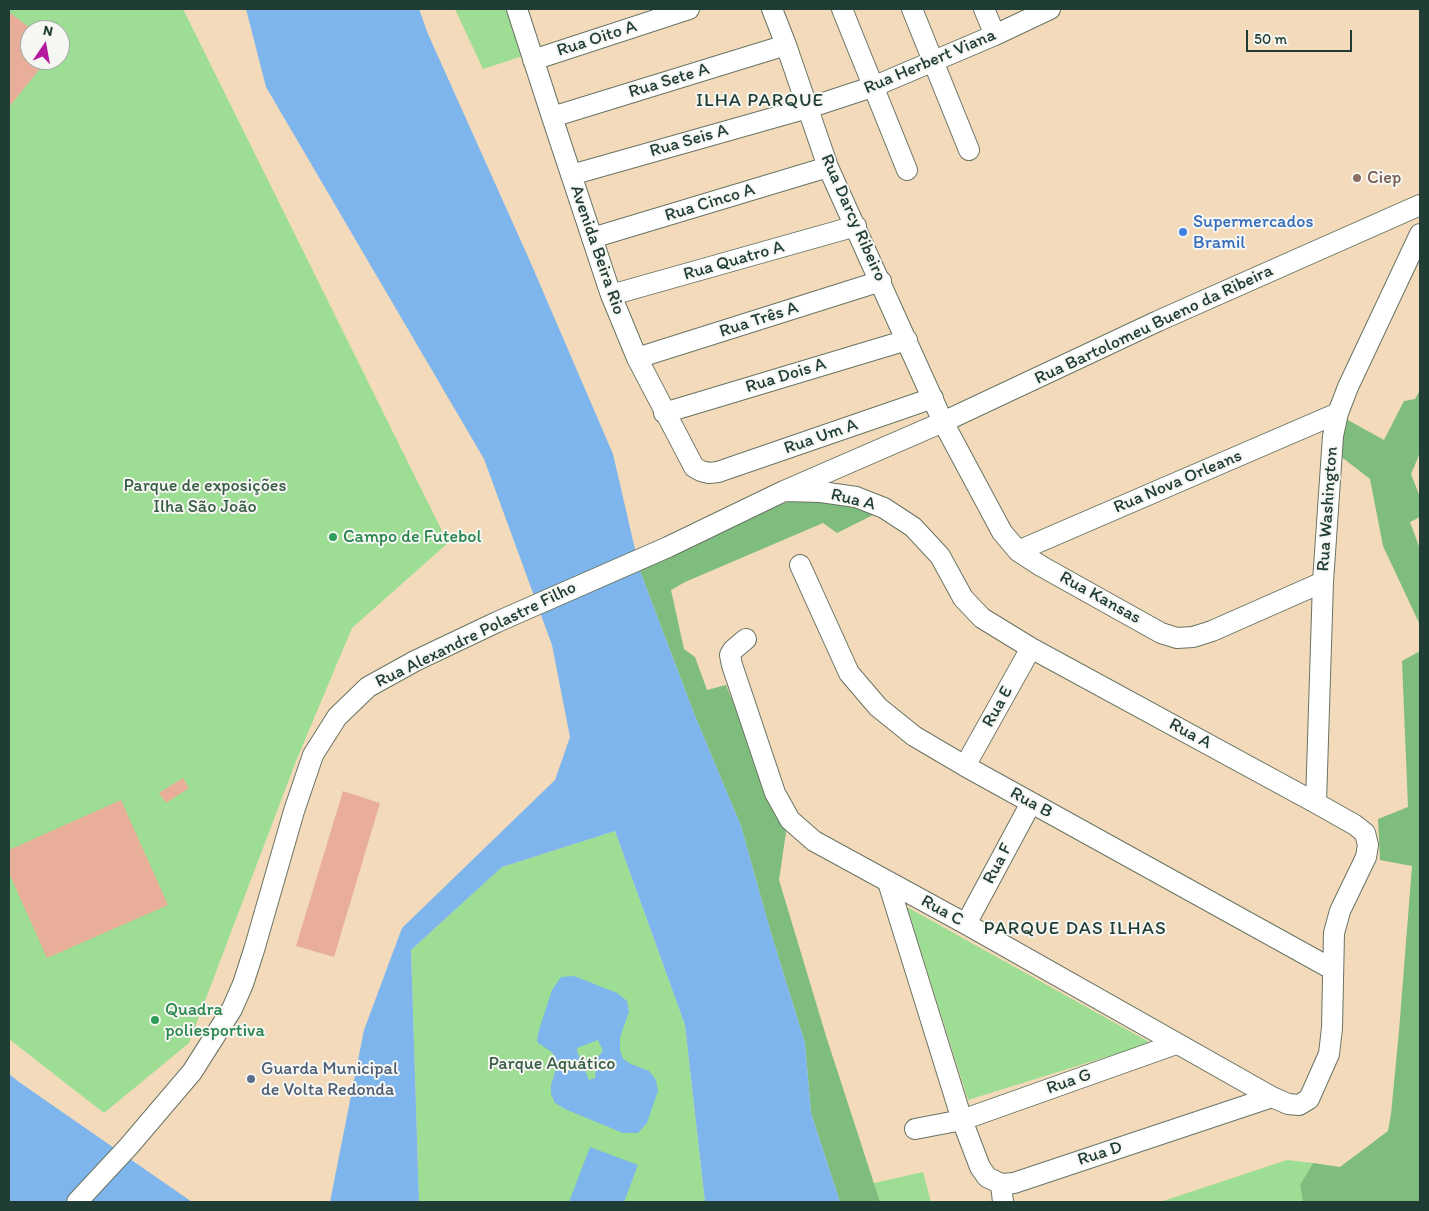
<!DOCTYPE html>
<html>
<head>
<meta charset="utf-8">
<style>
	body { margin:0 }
	#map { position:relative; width:1429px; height:1211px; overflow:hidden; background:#f2daba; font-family:Itim,sans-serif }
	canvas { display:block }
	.frame { position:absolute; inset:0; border:10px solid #1f3d34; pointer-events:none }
	.north { position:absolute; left:20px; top:20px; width:50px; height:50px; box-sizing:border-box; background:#f6f6f2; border:1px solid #a0aca6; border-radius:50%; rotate:12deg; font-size:14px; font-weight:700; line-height:20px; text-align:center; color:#1f3d34 }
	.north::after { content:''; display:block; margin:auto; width:18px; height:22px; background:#b5179e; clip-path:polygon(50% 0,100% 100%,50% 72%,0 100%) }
	.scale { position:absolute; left:1246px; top:30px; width:106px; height:22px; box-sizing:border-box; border:2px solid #1f3d34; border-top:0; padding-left:6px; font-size:15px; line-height:18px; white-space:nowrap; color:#1f3d34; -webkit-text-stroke:4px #f6f6f2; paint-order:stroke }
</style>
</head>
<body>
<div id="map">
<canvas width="1429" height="1211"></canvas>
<div class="frame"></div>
<div class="north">N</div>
<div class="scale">50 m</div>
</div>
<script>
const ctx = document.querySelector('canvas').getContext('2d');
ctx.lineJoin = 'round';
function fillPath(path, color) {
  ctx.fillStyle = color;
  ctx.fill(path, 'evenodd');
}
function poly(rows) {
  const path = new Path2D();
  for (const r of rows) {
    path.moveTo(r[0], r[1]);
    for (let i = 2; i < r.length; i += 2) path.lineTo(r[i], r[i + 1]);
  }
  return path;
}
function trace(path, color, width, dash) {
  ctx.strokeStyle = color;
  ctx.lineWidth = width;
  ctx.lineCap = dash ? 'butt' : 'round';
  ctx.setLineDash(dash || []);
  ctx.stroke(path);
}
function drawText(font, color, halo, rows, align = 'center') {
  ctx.font = font + ' Itim,sans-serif';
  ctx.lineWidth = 4;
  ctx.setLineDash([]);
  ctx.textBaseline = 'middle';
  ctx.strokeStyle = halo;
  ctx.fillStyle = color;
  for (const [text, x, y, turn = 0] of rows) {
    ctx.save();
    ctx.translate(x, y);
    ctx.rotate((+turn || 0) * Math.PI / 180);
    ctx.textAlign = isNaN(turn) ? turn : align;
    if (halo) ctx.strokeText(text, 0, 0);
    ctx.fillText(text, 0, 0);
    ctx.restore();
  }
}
const green = poly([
	[9,9,183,9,448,543,352,628,296,761,189,1043,104,1113,9,1039],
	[30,30,60,30,60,60,30,60],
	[455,9,508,9,523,56,483,69],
	[615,831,685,1025,705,1202,419,1202,411,950,502,867],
	[907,907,1151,1043,968,1100],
	[1287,1160,1313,1163,1300,1185,1303,1202,1160,1202],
	[923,1172,931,1202,866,1202,861,1186]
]);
const forest = poly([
	[1420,390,1420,453,1411,474,1420,497,1420,517,1410,522,1420,549,1420,625,1383,546,1370,479,1339,455,1346,419,1384,440,1404,401,1415,399],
	[791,501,849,502,877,513,837,533,823,523,685,582,671,590,684,649,695,657,707,690,726,685,786,832,779,880,826,1036,880,1202,840,1202,811,1113,805,1043,771,933,741,826,695,716,640,571,767,509],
	[1420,651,1420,1202,1303,1202,1300,1185,1313,1163,1340,1167,1388,1131,1391,1114,1399,1031,1412,866,1380,860,1378,819,1408,807,1402,661]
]);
const water = poly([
	[246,9,419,9,428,34,529,259,613,454,640,571,695,716,741,826,771,933,805,1043,811,1113,840,1202,705,1202,685,1025,615,831,502,867,411,950,419,1202,330,1202,364,1030,402,928,555,780,570,737,552,645,484,459,266,87],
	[574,976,617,993,627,1001,629,1012,620,1037,620,1050,623,1059,631,1064,649,1071,656,1080,658,1091,647,1123,638,1133,623,1133,565,1109,555,1103,551,1094,551,1085,556,1069,555,1060,553,1053,537,1042,538,1033,552,990,561,977],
	[598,1040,603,1051,596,1059,595,1078,589,1080,577,1051,577,1048],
	[9,1074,19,1082,192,1202,9,1202],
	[590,1147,638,1165,624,1202,569,1202]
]);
const building = poly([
	[9,12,30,28,30,60,47,60,9,107],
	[183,778,189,788,166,803,159,793],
	[343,791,380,803,334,957,296,946],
	[121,800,168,905,47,958,9,873,9,850]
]);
const minor = poly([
	[517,9,552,117,611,295,637,358,694,467,701,471,709,473,718,472,933,398],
	[772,9,786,45,828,167,943,422,1002,532,1018,551,1041,566,1161,633,1177,638,1193,637,1212,631,1323,582],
	[842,9,907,170],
	[912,9,969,150],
	[984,9,995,35],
	[533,60,689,9],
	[552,117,786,45],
	[571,175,808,108,875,86,995,35,1050,9],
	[592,238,828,167],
	[611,295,856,226],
	[637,358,881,281],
	[664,413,907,340],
	[1018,551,1338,413],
	[800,565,849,673,878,707,914,736,965,766,1332,969],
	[746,639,733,650,730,655,732,665,775,793,790,820,814,841,966,924,1272,1097,1288,1104,1299,1105,1309,1099,1329,1054,1332,1028,1334,933,1340,911,1366,857,1368,845,1365,833,1355,825,1316,803,1031,648,982,618,963,598,940,556,913,527,884,508,856,497,821,492,784,491],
	[965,766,1031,648],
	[1316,803,1323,582,1333,436,1338,413,1348,387,1420,234],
	[888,882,962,1120,980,1167,987,1177,1001,1184,1014,1183,1272,1097],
	[966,924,1031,803],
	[915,1129,962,1120,1176,1044],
	[1001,1184,1003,1202],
	[77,1202,129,1146,192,1072,232,1009,243,984,254,950,294,811,313,755,337,717,368,687,415,661,497,622,668,547,784,491,943,422,1158,321,1420,205]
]);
const markers = [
	[1357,178,5,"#8d6e63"],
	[1183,232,5,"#3f7fe0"],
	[333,537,5,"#2e9e5b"],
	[155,1020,5,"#2e9e5b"],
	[251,1079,5,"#5c6f8a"]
];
const streetNames = [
	["Rua Oito A",597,39,-18],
	["Rua Herbert Viana",930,62,-23],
	["Rua Sete A",669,81,-17],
	["Rua Seis A",689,141,-16],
	["Rua Cinco A",710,203,-17],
	["Rua Darcy Ribeiro",853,218,66],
	["Avenida Beira Rio",597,250,71],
	["Rua Quatro A",734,261,-16],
	["Rua Três A",759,320,-18],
	["Rua Bartolomeu Bueno da Ribeira",1154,325,-25],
	["Rua Dois A",786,376,-17],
	["Rua Um A",821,437,-19],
	["Rua Nova Orleans",1178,482,-23],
	["Rua A",853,500,14],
	["Rua Washington",1328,509,-86],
	["Rua Kansas",1100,598,29],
	["Rua Alexandre Polastre Filho",476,635,-26],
	["Rua E",998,707,-61],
	["Rua A",1190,734,28],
	["Rua B",1031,803,29],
	["Rua F",998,864,-62],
	["Rua C",942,911,29],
	["Rua G",1069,1082,-19],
	["Rua D",1100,1154,-18]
];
const educationNames = [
	["Ciep",1367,178]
];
const shopNames = [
	["Supermercados",1193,222],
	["Bramil",1193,243]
];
const parkNames = [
	["Parque de exposições",205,486],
	["Ilha São João",205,507],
	["Parque Aquático",552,1064]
];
const leisureNames = [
	["Campo de Futebol",343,537],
	["Quadra",165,1010],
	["poliesportiva",165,1031]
];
const serviceNames = [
	["Guarda Municipal",261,1069],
	["de Volta Redonda",261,1090]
];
const neighbourhoodNames = [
	["ILHA PARQUE",760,101],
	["PARQUE DAS ILHAS",1075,929]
];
fillPath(green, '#9dde94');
fillPath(forest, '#7ebd7e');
fillPath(water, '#7eb5ed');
fillPath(building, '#e8ae99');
trace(minor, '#697463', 22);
trace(minor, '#fff', 20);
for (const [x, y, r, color] of markers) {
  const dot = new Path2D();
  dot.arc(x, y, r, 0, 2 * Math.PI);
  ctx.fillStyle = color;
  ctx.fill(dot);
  trace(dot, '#f6f6f2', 2);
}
drawText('18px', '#1f3d34', '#f6f6f2', streetNames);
drawText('18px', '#785e54', '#f6f6f2', educationNames, 'left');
drawText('18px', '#366cbe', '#f6f6f2', shopNames, 'left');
drawText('18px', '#385d47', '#f6f6f2', parkNames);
drawText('18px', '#27864d', '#f6f6f2', leisureNames, 'left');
drawText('18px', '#4e5e75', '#f6f6f2', serviceNames, 'left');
ctx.letterSpacing = '1px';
drawText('19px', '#1f3d34', '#f6f6f2', neighbourhoodNames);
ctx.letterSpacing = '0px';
</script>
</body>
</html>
